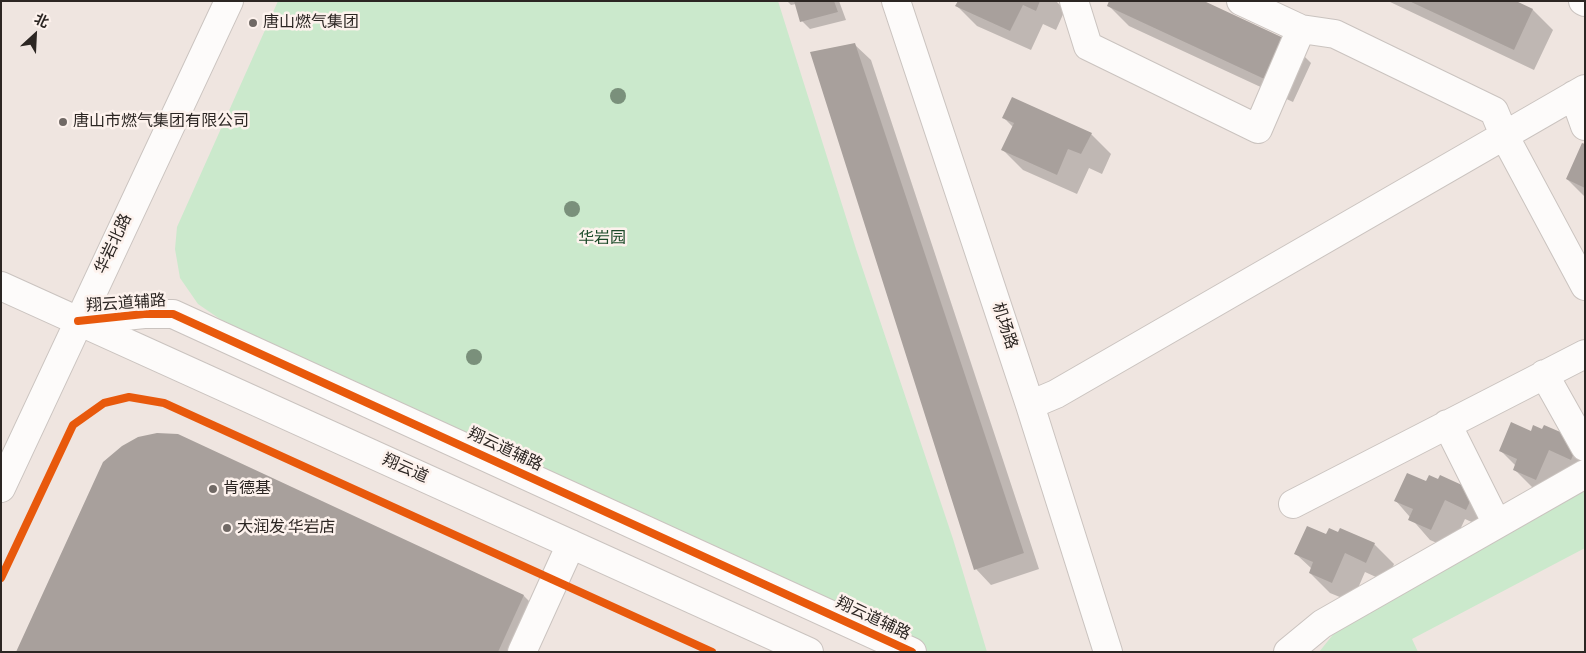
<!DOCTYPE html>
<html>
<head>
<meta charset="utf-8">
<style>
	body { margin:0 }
	#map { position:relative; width:1586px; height:653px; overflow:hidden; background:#efe5e0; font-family:"Sofia Sans Condensed","Noto Sans SC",sans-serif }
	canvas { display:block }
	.frame { position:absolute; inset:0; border:2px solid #2c2623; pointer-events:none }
	.north { position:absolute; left:10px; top:10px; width:50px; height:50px; -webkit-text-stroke:4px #fdf2ed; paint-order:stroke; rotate:25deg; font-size:14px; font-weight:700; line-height:20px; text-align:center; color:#2c2623 }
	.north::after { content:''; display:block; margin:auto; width:18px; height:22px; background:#2c2623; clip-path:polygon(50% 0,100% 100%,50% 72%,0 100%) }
</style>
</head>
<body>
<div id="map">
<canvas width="1586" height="653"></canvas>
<div class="frame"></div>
<div class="north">北</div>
</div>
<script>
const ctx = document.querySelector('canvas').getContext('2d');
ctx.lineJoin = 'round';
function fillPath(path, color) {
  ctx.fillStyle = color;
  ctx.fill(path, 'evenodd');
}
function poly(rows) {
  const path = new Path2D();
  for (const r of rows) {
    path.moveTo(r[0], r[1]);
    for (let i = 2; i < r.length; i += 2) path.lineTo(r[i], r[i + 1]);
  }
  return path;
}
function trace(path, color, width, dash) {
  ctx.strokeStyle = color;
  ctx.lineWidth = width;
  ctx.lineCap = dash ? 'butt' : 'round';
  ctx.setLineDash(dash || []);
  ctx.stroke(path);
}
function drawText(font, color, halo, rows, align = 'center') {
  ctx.font = font + ' "Sofia Sans Condensed","Noto Sans SC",sans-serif';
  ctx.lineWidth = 5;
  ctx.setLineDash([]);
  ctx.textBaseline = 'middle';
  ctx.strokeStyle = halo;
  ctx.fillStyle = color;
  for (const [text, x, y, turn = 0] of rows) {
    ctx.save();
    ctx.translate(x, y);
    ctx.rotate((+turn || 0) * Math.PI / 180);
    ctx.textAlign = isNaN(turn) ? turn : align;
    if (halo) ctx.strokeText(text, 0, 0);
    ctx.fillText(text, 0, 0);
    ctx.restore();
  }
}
const green = poly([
	[278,1,778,1,856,249,953,539,987,652,920,652,230,326,198,304,180,278,175,249,177,227],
	[1585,486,1585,548,1412,639,1418,652,1319,652,1348,616]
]);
const shadow = poly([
	[787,1,839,1,846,20,810,29,802,21,796,4,791,5],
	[959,1,1056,1,1065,10,1056,30,1043,24,1031,50,977,26,957,6],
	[1388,1,1513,1,1533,10,1553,30,1534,70],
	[1109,6,1291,43,1311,63,1293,102,1129,26],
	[855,45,871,60,1039,569,991,585,976,569],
	[1004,118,1091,134,1111,154,1102,174,1089,168,1077,194,1023,170,1003,150,1013,127],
	[1585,146,1585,197,1567,179],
	[1531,433,1585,447,1585,476,1534,489,1514,469,1516,466,1500,450],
	[1427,483,1474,492,1487,529,1465,519,1451,549,1430,540,1396,501],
	[1341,530,1374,544,1394,564,1387,582,1365,572,1352,602,1330,593,1310,573,1312,569,1296,554,1327,536,1339,534],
	[524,596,539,611,521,652,17,652]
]);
const building = poly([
	[794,1,834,1,838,12,800,22],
	[958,1,1040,1,1036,11,1023,5,1010,31,955,6],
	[1109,1,1204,1,1292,42,1273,83,1107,6],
	[1409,1,1516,1,1533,9,1514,50],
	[855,43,1024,553,974,570,810,52],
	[1012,97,1092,133,1081,154,1068,149,1057,175,1001,150,1014,123,1002,118],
	[1582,143,1585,144,1585,188,1566,179],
	[1511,422,1531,431,1533,425,1542,429,1544,425,1579,440,1571,460,1549,450,1536,480,1513,470,1517,459,1499,451],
	[157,433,178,434,524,595,498,652,16,652,103,462,122,446,138,437],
	[1407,473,1426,481,1429,475,1438,479,1440,475,1475,491,1466,510,1445,500,1431,530,1408,520,1413,509,1394,501],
	[1307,526,1326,534,1329,528,1338,532,1340,528,1375,543,1366,563,1345,553,1332,583,1309,573,1313,562,1294,554]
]);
const minor = poly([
	[896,1,1030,405,1108,652],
	[1074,1,1088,46,1258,129,1301,29],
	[1241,1,1301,29,1335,34,1494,111,1504,135,1585,286],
	[1583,1,1585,2],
	[1574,95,1585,126],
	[1,286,809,652],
	[78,321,144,314,173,314,912,652],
	[1544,374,1585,447],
	[1030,405,1056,394,1585,89],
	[1447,424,1496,522],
	[1,488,229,1],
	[1293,504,1585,354],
	[522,652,571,544],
	[1288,652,1322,624,1585,474]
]);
const cycleway = poly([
	[78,321,144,314,173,314,912,652],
	[1,578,73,425,104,403,129,397,164,403,712,652]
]);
const trees = [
	[618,96],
	[572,209],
	[474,357]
];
const markers = [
	[253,23,5,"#706965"],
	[63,122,5,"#706965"],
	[213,489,5,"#706965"],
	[227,528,5,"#706965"]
];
const poiNames = [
	["唐山燃气集团",263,23],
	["唐山市燃气集团有限公司",73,122],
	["肯德基",223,489],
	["大润发 华岩店",237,528]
];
const parkNames = [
	["华岩园",602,239]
];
const streetNames = [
	["华岩北路",114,244,-65],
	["翔云道辅路",126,304,-4],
	["机场路",1004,326,72],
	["翔云道辅路",505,450,25],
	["翔云道",405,469,24],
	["翔云道辅路",873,619,25]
];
fillPath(green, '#cbe9cc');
fillPath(shadow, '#0003');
fillPath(building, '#a8a09c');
trace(minor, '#cac3bf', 30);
trace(minor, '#fdfbfa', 28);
trace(cycleway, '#e8590c', 8);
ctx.fillStyle = '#7a907b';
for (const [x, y] of trees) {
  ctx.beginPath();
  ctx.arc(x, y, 8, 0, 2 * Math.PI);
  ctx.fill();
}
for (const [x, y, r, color] of markers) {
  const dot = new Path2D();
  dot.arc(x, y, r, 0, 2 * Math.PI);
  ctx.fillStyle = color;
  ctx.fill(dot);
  trace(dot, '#fdf2ed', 2);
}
drawText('16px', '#2c2623', '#fdf2ed', poiNames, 'left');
drawText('16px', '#1b4a29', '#fdf2ed', parkNames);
drawText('16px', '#2c2623', '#fdf2ed', streetNames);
</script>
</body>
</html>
